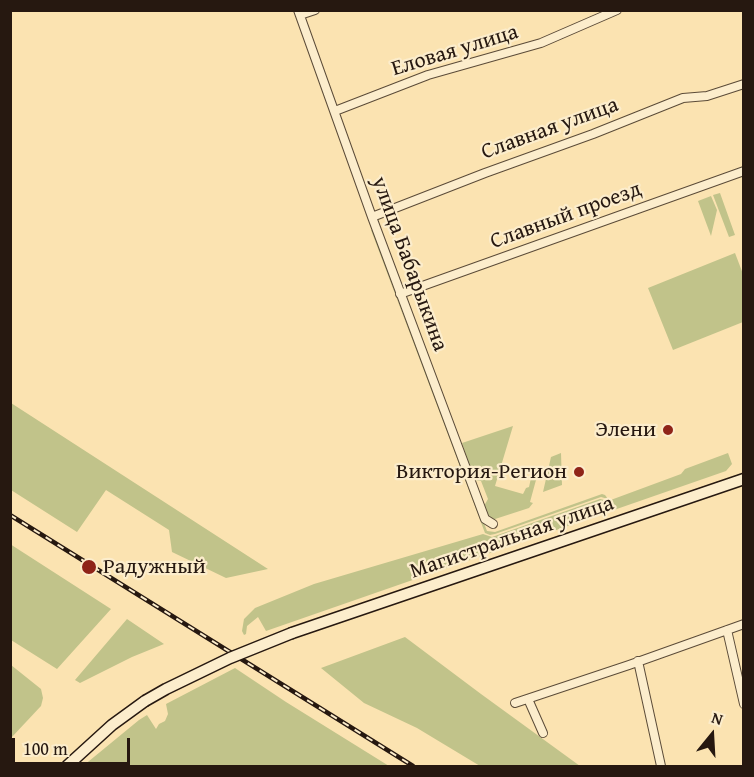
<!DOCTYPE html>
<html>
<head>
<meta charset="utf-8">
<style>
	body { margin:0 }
	#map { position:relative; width:754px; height:777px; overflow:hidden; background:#fbe3b1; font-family:"Gentium Book Plus",serif }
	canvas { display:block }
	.frame { position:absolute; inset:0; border:12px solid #261810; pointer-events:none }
	.north { position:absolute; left:682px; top:705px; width:60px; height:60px; -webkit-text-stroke:4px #fcedcc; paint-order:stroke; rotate:18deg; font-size:16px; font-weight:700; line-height:24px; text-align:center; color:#261810 }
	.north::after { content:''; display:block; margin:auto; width:21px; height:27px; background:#261810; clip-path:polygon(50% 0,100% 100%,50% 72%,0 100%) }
	.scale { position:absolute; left:12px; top:738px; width:118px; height:27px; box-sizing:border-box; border:3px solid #261810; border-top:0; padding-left:8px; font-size:18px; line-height:21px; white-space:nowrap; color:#261810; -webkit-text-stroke:4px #fcedcc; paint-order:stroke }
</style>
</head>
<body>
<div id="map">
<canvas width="754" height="777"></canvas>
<div class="frame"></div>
<div class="north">N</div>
<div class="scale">100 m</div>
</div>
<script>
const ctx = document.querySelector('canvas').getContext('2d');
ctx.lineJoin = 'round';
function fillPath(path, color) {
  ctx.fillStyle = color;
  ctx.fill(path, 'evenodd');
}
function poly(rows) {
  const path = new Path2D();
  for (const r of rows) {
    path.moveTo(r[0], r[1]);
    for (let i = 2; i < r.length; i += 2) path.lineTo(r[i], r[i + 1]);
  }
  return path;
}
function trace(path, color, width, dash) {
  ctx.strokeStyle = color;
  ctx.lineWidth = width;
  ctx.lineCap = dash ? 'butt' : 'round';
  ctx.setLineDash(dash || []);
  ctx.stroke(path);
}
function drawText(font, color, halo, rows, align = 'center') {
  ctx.font = font + ' "Gentium Book Plus",serif';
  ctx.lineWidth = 4.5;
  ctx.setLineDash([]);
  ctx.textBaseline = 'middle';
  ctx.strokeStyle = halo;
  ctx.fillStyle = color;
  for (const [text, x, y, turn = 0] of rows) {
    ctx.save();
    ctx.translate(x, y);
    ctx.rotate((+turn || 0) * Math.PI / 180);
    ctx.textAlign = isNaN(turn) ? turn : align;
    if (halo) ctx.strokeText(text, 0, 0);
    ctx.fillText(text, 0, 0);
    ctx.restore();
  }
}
const green = poly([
	[720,193,735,235,729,237,713,195],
	[711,196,717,210,711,236,698,201],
	[371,230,373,230,397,298,487,531,495,532,602,494,605,495,608,499,601,497,495,534,490,535,485,533],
	[735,253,743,274,743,322,673,350,648,288],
	[11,403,268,569,226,578,172,552,169,530,106,490,77,532,11,490],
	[513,426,495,486,523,494,526,488,529,487,531,478,536,480,530,502,533,503,529,508,492,520,488,515,484,506,488,499,481,481,474,480,462,443],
	[561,453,562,485,543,492,551,457],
	[728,453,732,464,726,471,266,631,258,617,247,626,246,634,244,635,242,631,244,619,255,608,314,584,483,534,492,537,600,499,608,501,681,474,685,469],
	[10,544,111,609,57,669,11,640],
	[127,619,164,644,132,657,80,683,75,680],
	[405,637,481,694,580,766,480,766,417,728,364,703,321,668],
	[11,665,41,689,43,698,41,706,11,738],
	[235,668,286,702,389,766,83,766,139,720,147,715,156,729,159,724,165,721,168,714,166,704]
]);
const minor = poly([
	[298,10,372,217,485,519,493,524],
	[300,15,315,10],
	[335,111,428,75,541,43,617,10],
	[372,217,485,173,593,134,683,98,707,96,744,84],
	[400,294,744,171],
	[727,630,744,704],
	[638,661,661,766],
	[528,699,543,733],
	[515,703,629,665,744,624]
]);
const secondary = poly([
	[292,633,744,479],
	[67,766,112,725,145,701]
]);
const rail = poly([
	[10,515,413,766]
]);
const secondaryBridge = poly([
	[145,701,166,689,230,658,292,633]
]);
const markers = [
	[668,430,6,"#8f2418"],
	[579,472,6,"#8f2418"],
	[89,567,8,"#8f2418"]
];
const streetNames = [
	["Еловая улица",455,51,-17],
	["Славная улица",550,129,-20],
	["Славный проезд",566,216,-20],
	["улица Бабарыкина",409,264,70],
	["Магистральная улица",512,538,-19]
];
const poiNames = [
	["Элени",656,430],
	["Виктория-Регион",567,472],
	["Радужный",103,567,"left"]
];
fillPath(green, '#c1c38a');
trace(minor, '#5b4b38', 10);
trace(secondary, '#261810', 13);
trace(minor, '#fcedcc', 8);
trace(secondary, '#fcedcc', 10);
trace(rail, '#261810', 4.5);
trace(rail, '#fcedcc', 2, [7]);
trace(secondaryBridge, '#261810', 13, []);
trace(secondaryBridge, '#fcedcc', 10);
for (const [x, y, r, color] of markers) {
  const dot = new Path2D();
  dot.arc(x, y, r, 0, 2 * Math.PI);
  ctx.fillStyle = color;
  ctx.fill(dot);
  trace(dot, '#fcedcc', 2);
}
drawText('22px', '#261810', '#fcedcc', streetNames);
drawText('22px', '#261810', '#fcedcc', poiNames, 'right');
</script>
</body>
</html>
